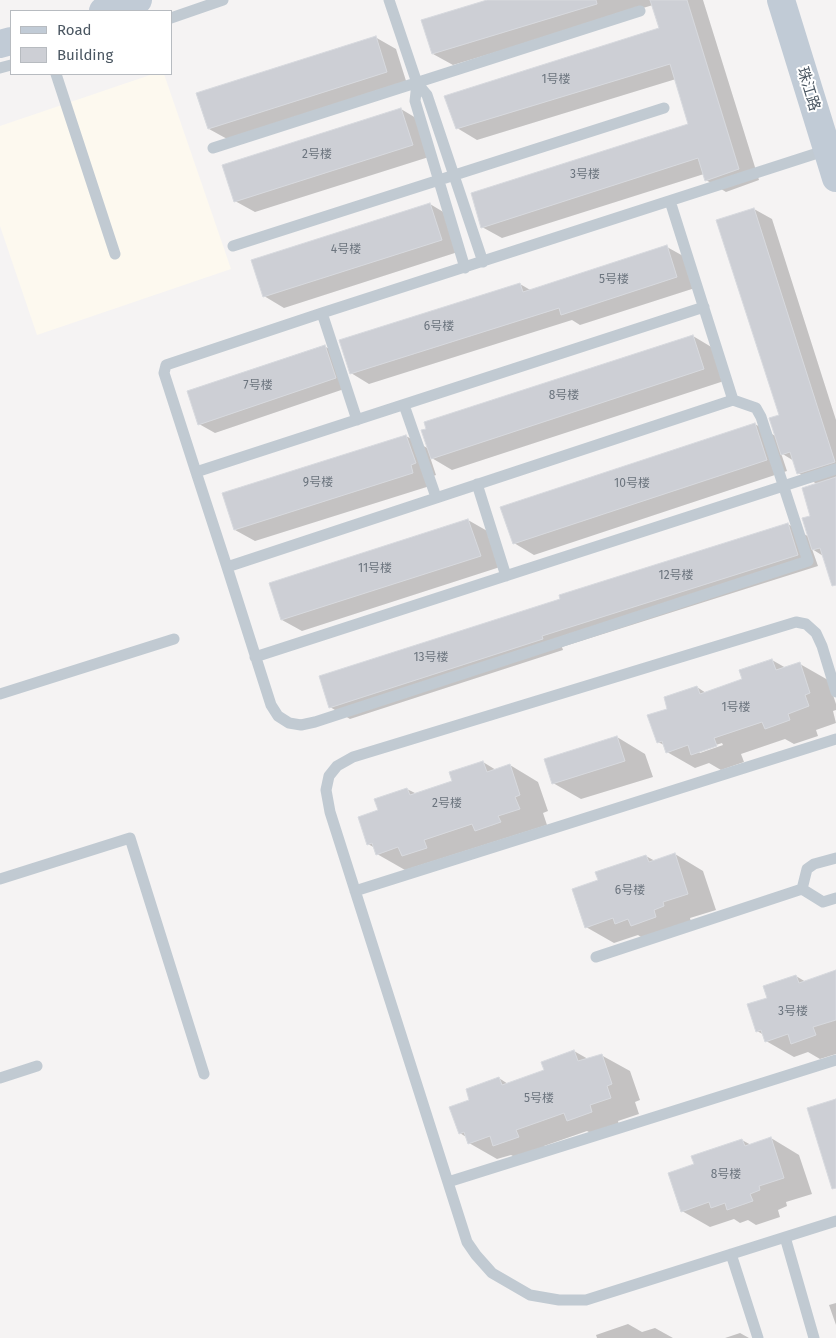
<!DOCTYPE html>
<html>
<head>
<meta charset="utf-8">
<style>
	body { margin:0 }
	#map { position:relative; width:836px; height:1338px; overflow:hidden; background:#f5f3f3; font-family:"Fira Sans",sans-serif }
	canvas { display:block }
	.legend { position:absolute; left:10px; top:10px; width:162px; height:65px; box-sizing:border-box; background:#fff; border:1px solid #b7bbc0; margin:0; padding:6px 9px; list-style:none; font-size:15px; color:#4a5661 }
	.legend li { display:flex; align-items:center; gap:10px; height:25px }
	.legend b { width:25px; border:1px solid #b7bbc0 }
</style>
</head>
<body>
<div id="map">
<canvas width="836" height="1338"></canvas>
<ul class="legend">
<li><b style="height:6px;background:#c1cbd6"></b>Road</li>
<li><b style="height:14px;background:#cdcfd5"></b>Building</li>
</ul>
</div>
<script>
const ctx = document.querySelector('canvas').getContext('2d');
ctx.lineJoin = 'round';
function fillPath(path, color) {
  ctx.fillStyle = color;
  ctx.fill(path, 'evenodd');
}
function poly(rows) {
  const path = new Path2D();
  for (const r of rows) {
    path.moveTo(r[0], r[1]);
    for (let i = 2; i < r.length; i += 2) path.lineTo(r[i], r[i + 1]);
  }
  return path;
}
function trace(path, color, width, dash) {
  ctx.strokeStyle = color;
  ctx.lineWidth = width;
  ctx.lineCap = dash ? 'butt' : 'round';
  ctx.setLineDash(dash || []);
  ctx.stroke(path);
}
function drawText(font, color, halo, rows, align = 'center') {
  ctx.font = font + ' "Fira Sans","Noto Sans SC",sans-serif';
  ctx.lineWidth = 4;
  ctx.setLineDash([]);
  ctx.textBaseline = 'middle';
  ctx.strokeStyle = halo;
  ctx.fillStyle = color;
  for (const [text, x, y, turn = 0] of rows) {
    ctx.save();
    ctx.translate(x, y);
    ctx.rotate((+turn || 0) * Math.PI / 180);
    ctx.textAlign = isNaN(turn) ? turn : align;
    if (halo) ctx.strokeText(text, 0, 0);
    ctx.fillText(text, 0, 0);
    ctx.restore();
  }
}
const commercial = poly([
	[153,74,164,74,231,269,37,335,0,226,0,126]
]);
const shadow = poly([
	[492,0,703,0,759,180,726,192,706,180,704,174,502,238,482,227,689,125,676,79,477,140,457,128,660,29,653,5,453,65,433,54],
	[375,37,396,49,407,84,229,140,209,129],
	[401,109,421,121,432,156,255,212,235,201],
	[430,204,450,216,461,251,284,308,264,296],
	[754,209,772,219,836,420,836,564,812,549,818,566,562,647,563,650,350,719,330,707,562,599,788,524,809,537,817,484,798,473,794,461,781,453,787,471,534,555,514,543,755,424,777,437,780,416],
	[667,247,685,257,695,288,580,325,572,320,369,384,351,373,520,284,532,291],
	[693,336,713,348,724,381,452,470,430,457,436,475,430,477,433,485,255,541,235,530,406,436,429,449],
	[324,346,340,355,350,387,215,433,199,424],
	[468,520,489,532,500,567,302,631,282,620,270,584],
	[772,660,786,668,800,664,828,680,836,704,836,710,833,711,836,723,816,730,818,736,794,744,785,739,741,754,744,762,721,770,709,763,695,768,667,752,664,745,658,742,669,710,697,687,706,693,743,680],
	[722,743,723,745,700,753,698,751],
	[617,737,645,754,653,777,581,799,553,783],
	[483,762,496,770,510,765,538,782,548,811,543,813,547,825,405,870,377,854,375,848,368,844,379,811,407,789,417,794,454,782],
	[675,854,703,871,716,910,690,918,691,922,644,939,638,935,614,943,586,927,599,881,646,856,655,861],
	[836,971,836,1054,820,1059,808,1052,794,1057,766,1041,764,1035,757,1031,768,998,796,976,806,982],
	[574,1051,588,1059,601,1055,630,1071,640,1100,635,1102,639,1114,618,1121,620,1128,596,1136,587,1131,544,1146,546,1153,523,1161,511,1155,497,1159,469,1143,466,1137,460,1133,471,1101,499,1078,508,1084,545,1071],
	[771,1138,799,1155,812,1194,786,1202,787,1206,778,1210,780,1217,756,1225,748,1220,740,1223,734,1219,710,1227,682,1211,696,1165,742,1140,751,1145],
	[836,1303,836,1325,829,1305],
	[628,1324,642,1332,655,1328,673,1338,597,1338,596,1335],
	[740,1333,749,1338,725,1338]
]);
const building = poly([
	[487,0,596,0,597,4,432,54,421,20,487,0],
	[650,0,687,0,739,169,705,181,698,158,481,228,471,193,688,124,670,64,456,129,444,96,659,28,650,0],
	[376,36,387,72,208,129,196,93,376,36],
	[401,108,413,145,234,202,222,165,401,108],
	[430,203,442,240,263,297,251,260,430,203],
	[754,208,835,462,797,474,790,452,781,455,769,418,779,415,716,220,754,208],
	[667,245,677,277,561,315,559,308,350,374,339,340,520,283,523,292,667,245],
	[693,335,704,369,431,459,421,430,426,429,424,422,693,335],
	[325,345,336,378,198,425,187,391,325,345],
	[755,423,767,460,513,544,500,507,755,423],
	[406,435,416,463,411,465,413,473,234,530,222,493,406,435],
	[836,477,836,585,832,586,820,548,812,550,802,518,810,516,802,488,836,477],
	[468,519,481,556,281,620,269,583,468,519],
	[788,523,798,555,542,636,543,639,329,708,319,676,560,599,559,595,788,523],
	[772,659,776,670,800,662,810,693,805,695,809,706,788,714,790,720,765,729,762,722,714,738,717,746,691,755,688,745,666,753,662,741,657,743,647,715,667,709,664,697,697,686,700,694,742,679,739,670,772,659],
	[617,736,625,761,552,784,544,759,617,736],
	[483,761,487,772,510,764,520,795,515,797,520,809,498,816,501,822,475,831,472,824,424,840,427,848,402,856,398,847,376,855,372,843,367,845,358,817,378,810,374,799,407,788,410,795,452,781,449,772,483,761],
	[675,853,688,894,663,902,664,906,654,910,656,917,631,926,628,919,615,924,613,918,585,928,572,889,598,880,595,872,646,855,649,862,675,853],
	[836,970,836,1020,813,1027,816,1035,791,1044,788,1034,765,1042,761,1030,756,1032,747,1004,767,998,763,986,796,975,799,983,836,970],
	[574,1050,578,1061,602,1054,612,1084,607,1086,611,1098,590,1105,592,1112,567,1121,564,1113,516,1130,519,1137,493,1146,490,1136,468,1144,464,1132,459,1134,449,1107,469,1100,466,1089,499,1077,502,1085,544,1070,541,1062,574,1050],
	[836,1099,836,1188,832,1189,807,1108,836,1099],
	[771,1137,784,1178,759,1186,760,1190,750,1194,753,1201,727,1210,725,1203,711,1208,709,1202,681,1212,668,1173,694,1164,691,1156,742,1139,745,1146,771,1137]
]);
const lane = poly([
	[389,0,417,83,427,95,483,262],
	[171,18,223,0],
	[0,68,11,65],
	[56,74,115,254],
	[417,83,415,101,465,268],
	[213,148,640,11],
	[670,201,733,400],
	[233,246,664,108],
	[322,313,357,420],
	[404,405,436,497],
	[196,472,704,307],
	[477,484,506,576],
	[227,567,733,400,756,408,761,417,808,561,315,722,301,725,289,723,278,716,271,705,227,567,196,472,164,373,166,365,322,313,827,150],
	[255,657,836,469],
	[836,692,822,646,816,633,806,624,796,622,353,757,337,766,329,776,326,790,330,812,467,1242,476,1255,492,1273,530,1295,559,1300,586,1300,836,1221],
	[0,694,174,639],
	[0,879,130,838,204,1074],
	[802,889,807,869,814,864,836,858],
	[355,891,836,739],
	[596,957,802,889,823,902,836,898],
	[0,1078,37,1066],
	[448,1182,836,1060],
	[785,1237,814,1338],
	[731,1254,758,1338]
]);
const secondary = poly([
	[781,0,836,178],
	[103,11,138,0],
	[0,44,11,41]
]);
const numberNames = [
	["1号楼",556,80],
	["2号楼",317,155],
	["3号楼",585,175],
	["4号楼",346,250],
	["5号楼",614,280],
	["6号楼",439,327],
	["7号楼",258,386],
	["8号楼",564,396],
	["9号楼",318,483],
	["10号楼",632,484],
	["11号楼",375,569],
	["12号楼",676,576],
	["13号楼",431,658],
	["1号楼",736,708],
	["2号楼",447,804],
	["6号楼",630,891],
	["3号楼",793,1012],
	["5号楼",539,1099],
	["8号楼",726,1175]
];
const streetNames = [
	["珠江路",808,89,73]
];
fillPath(commercial, '#fdf9ef');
fillPath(shadow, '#0003');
fillPath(building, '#cdcfd5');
trace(building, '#d7d9de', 1);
trace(lane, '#c1cad2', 11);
trace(secondary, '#c1cbd6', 28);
drawText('12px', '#6b747e', null, numberNames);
drawText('15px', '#4a5661', '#fff', streetNames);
</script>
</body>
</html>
